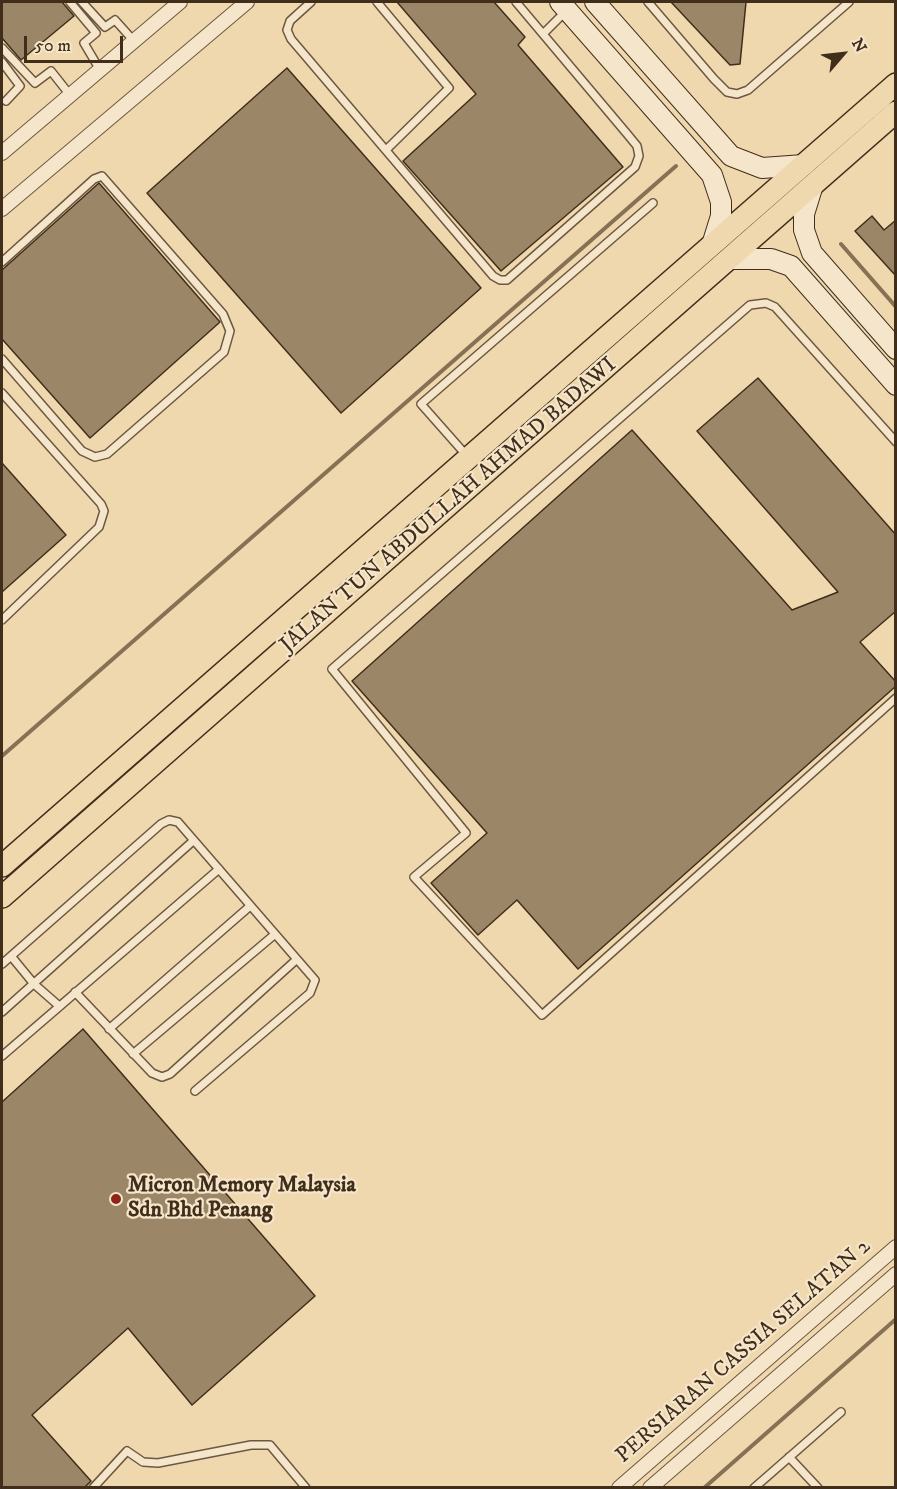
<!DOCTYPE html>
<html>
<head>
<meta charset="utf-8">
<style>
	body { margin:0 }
	#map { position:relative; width:897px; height:1489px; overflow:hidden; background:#efd7ae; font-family:"IM FELL DW Pica",serif }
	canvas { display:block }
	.frame { position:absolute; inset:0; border:3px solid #402e1b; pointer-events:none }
	.north { position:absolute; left:813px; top:24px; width:60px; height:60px; -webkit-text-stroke:4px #f5e5ca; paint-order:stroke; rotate:62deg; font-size:16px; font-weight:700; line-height:24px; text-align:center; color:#402e1b }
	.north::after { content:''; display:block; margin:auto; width:21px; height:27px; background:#402e1b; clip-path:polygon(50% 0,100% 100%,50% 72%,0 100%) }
	.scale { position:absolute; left:24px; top:36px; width:99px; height:27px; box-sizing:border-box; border:3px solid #402e1b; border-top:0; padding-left:8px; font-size:18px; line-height:21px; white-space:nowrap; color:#402e1b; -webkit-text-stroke:4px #f5e5ca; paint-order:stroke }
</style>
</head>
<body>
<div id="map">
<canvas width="897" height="1489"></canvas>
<div class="frame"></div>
<div class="north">N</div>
<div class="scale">50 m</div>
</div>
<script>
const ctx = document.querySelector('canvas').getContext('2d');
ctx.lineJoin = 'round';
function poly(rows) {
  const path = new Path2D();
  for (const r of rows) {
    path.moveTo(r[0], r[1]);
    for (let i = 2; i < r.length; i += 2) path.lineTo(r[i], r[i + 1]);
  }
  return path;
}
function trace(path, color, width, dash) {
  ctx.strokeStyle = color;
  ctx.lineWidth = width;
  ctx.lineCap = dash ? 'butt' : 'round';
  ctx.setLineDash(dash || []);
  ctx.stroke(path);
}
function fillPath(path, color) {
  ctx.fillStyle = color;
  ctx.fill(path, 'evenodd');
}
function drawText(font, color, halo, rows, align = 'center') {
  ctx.font = font + ' "IM FELL DW Pica",serif';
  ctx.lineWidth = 4.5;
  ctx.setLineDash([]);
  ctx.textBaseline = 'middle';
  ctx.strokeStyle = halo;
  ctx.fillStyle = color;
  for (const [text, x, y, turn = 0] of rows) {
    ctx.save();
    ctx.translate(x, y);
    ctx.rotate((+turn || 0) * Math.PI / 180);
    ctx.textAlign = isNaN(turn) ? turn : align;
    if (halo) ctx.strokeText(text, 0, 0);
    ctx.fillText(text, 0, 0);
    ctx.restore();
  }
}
const stream = poly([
	[841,244,896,307],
	[2,756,676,166],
	[704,1488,896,1319]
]);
const building = poly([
	[2,2,62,2,74,16,21,60,2,38,2,2],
	[397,2,494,2,525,37,518,45,623,167,501,271,403,161,476,94,397,2],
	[671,2,746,2,740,64,730,65,671,2],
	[287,68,481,288,341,413,147,193,287,68],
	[99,183,220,322,90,438,2,339,2,270,99,183],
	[872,216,884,230,896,220,896,276,855,231,872,216],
	[758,378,896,535,896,611,860,642,896,682,896,686,578,969,517,900,478,935,431,883,487,833,352,681,632,430,792,610,838,592,697,431,758,378],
	[2,463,66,535,2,592,2,463],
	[83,1029,315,1296,192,1405,128,1328,32,1415,91,1481,84,1488,2,1488,2,1102,83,1029]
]);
const lane = poly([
	[70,2,96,33,84,43,100,70],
	[82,2,105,27,115,20,133,40],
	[311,2,290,21,287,30,291,39,493,276,500,280,507,280,635,167,639,156,637,146,628,135,516,2],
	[377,2,449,88,386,150],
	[648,2,714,79,727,92,737,94,748,90,849,2],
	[543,34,567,10],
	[2,48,35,83,51,71,70,95],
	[2,62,20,86,6,101],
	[2,262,94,179,102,176,223,314,230,331,224,352,107,454,95,457,82,451,2,359],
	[2,393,101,504,104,511,99,527,2,620],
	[896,442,775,307,766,303,750,305,332,669,466,833,414,877,542,1015,896,698],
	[467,456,421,404,653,203],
	[11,956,34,984,58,1005],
	[2,964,161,824,169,820,178,822,315,980,310,993,195,1091],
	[75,992,152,1073,162,1077,170,1074,296,960],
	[2,1012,193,841],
	[109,1029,249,907],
	[133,1054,274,935],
	[2,1056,219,869],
	[789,1457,818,1488],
	[93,1488,127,1451,143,1462,158,1463,251,1445,270,1445,306,1488],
	[754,1488,841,1412]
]);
const street = poly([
	[2,153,180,2],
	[2,209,247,2],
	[619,1488,896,1247],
	[650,1488,896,1274]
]);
const secondary = poly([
	[560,2,712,175,721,202,721,216,712,245],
	[595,2,731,156,762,168,804,165],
	[812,188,804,214,804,230,812,253,896,349],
	[731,259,771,259,791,266,896,385]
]);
const primary = poly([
	[2,866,896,84],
	[2,897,896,112]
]);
const markers = [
	[116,1199,6,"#8f2418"]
];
const streetNames = [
	["JALAN TUN ABDULLAH AHMAD BADAWI",449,506,-41],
	["PERSIARAN CASSIA SELATAN 2",744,1352,-41]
];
const poiNames = [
	["Micron Memory Malaysia",128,1186],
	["Sdn Bhd Penang",128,1211]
];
trace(stream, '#867155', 4);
fillPath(building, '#9b8667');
trace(building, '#402e1b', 1.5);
trace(lane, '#6c5840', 10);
trace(street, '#6c5840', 16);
trace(secondary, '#402e1b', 22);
trace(primary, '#402e1b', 24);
trace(lane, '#f5e5ca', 7);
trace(street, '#f5e5ca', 14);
trace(secondary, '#f5e5ca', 20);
trace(primary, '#efd7ae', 21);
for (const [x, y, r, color] of markers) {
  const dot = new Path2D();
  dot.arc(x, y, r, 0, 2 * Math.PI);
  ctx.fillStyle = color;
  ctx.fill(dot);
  trace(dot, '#f5e5ca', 2);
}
drawText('22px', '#402e1b', '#f5e5ca', streetNames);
drawText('bold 22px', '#402e1b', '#f5e5ca', poiNames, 'left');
</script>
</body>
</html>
